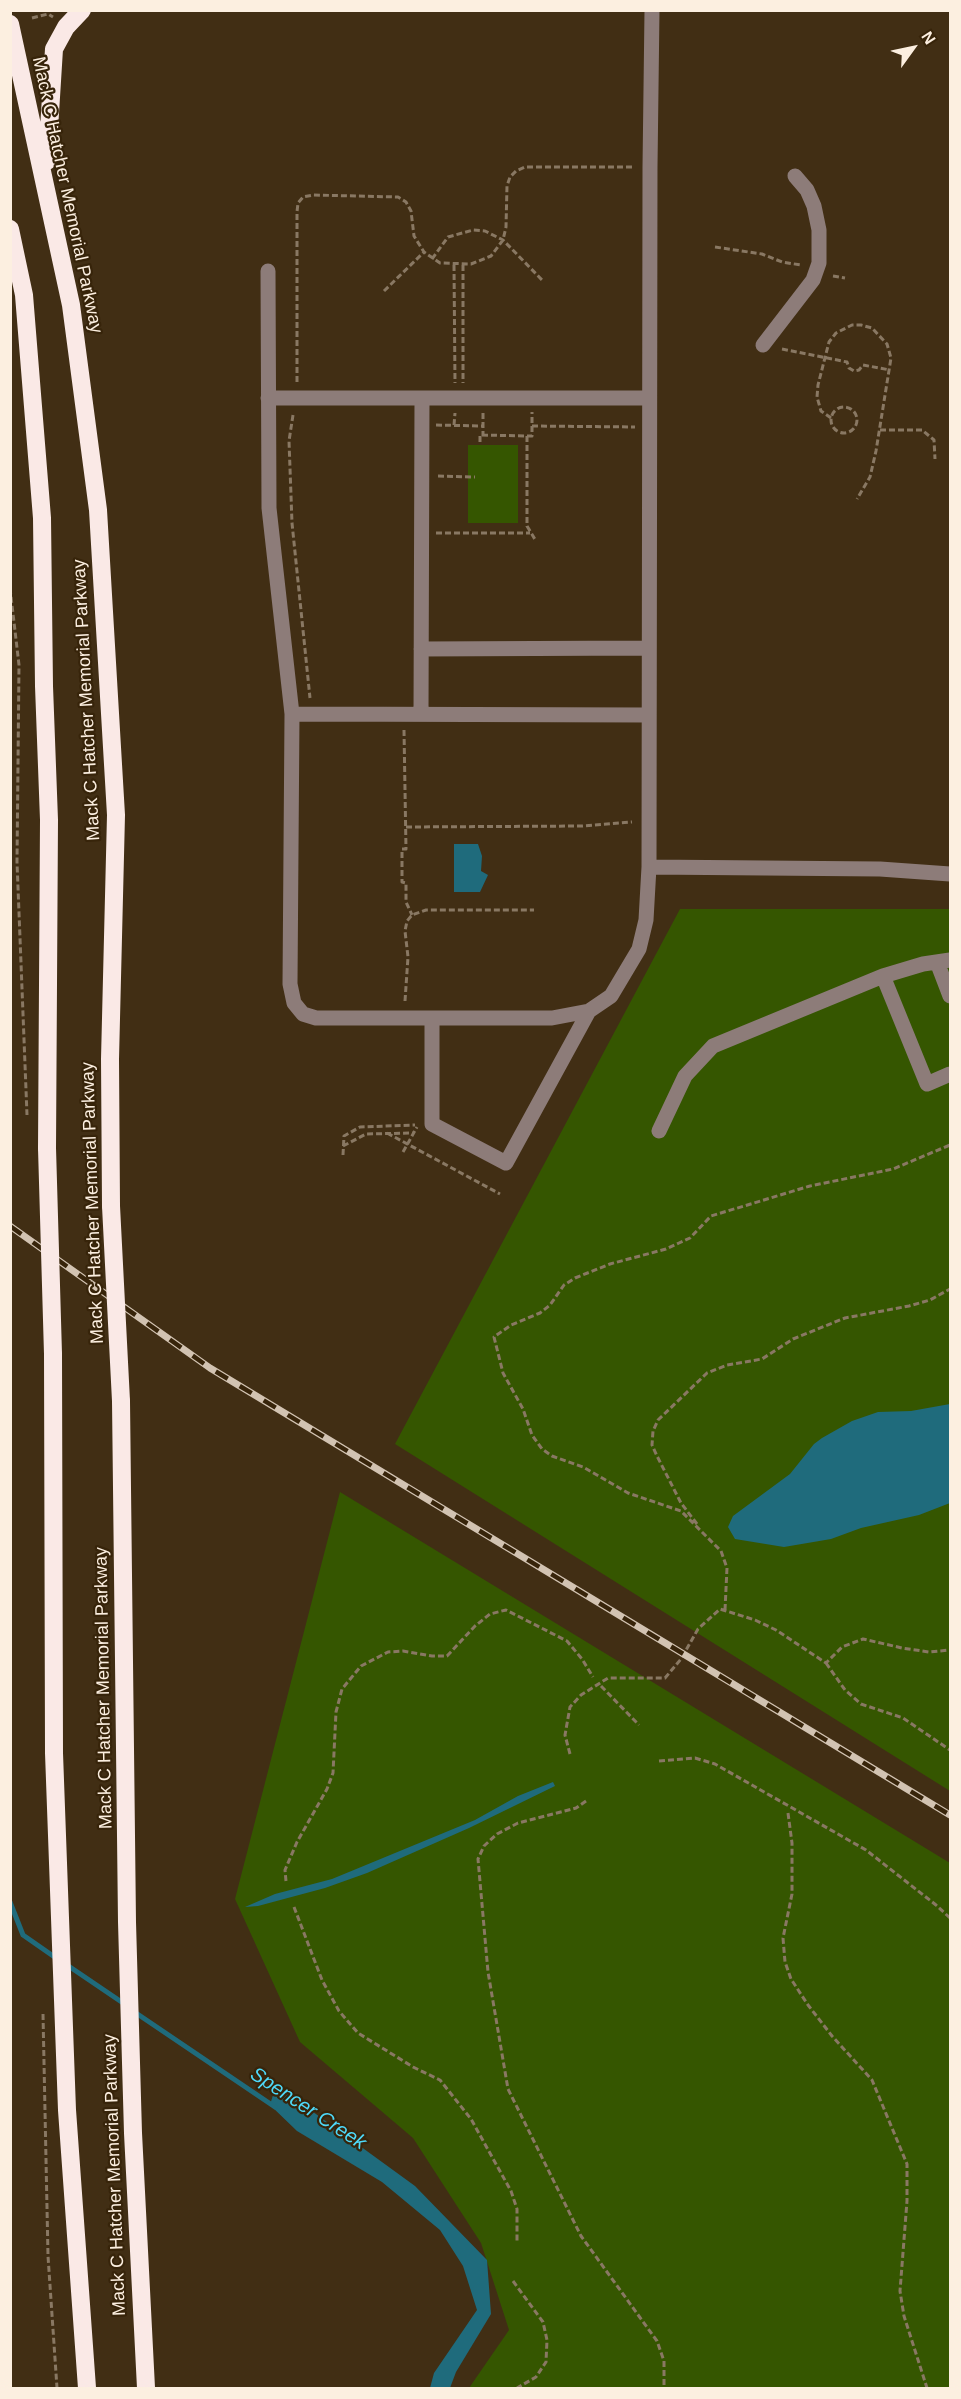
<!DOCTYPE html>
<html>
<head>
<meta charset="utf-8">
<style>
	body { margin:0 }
	#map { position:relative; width:961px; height:2399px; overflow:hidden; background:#412e14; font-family:Arial,sans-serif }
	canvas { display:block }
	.frame { position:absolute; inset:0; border:12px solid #fcefe0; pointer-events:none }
	.north { position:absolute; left:883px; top:18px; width:60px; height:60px; -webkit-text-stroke:4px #37240a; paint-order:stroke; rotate:57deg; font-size:16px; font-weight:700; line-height:24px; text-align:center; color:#fcefe0 }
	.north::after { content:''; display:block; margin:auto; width:21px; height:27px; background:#fcefe0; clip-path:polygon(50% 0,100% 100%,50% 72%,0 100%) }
</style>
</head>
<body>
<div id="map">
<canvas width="961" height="2399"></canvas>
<div class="frame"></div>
<div class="north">N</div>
</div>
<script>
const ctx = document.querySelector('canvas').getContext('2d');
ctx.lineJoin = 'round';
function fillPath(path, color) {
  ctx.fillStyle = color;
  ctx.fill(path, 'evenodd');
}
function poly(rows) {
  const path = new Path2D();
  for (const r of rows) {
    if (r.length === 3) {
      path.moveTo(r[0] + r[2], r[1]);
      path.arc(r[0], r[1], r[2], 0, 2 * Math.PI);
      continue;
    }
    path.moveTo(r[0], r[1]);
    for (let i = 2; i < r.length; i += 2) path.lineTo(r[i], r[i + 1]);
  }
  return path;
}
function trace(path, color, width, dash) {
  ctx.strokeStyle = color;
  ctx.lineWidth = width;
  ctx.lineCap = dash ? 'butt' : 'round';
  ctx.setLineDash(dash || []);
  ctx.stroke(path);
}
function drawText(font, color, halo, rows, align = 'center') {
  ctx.font = font + ' Arial,sans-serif';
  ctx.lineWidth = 4.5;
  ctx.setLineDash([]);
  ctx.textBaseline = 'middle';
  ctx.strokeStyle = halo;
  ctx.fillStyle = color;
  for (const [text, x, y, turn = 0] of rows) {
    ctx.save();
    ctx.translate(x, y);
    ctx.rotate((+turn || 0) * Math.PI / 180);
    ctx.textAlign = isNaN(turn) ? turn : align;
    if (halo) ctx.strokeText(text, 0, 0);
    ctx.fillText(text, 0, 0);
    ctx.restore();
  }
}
const green = poly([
	[468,445,518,445,518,523,468,523],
	[680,909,950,909,950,1791,395,1444],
	[340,1492,950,1863,950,2388,469,2388,509,2330,481,2243,413,2138,300,2042,235,1899]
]);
const water = poly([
	[454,844,478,844,482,856,481,871,488,875,480,892,454,892],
	[950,1404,950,1503,919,1515,861,1528,831,1539,784,1547,735,1539,728,1527,733,1516,790,1474,814,1444,822,1438,852,1421,878,1412,911,1411],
	[553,1782,555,1786,469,1828,367,1873,325,1888,258,1906,245,1907,275,1894,332,1879,475,1820,518,1796],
	[276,2085,415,2186,487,2260,491,2314,456,2372,450,2388,430,2388,434,2373,477,2310,463,2266,440,2230,382,2182,297,2131,270,2105]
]);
const stream = poly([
	[10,1902,23,1935,56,1958],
	[67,1965,126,2005],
	[133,2011,275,2107]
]);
const path = poly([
	[32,18,48,14,53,17],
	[715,247,762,254,782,262,801,265],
	[432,259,448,237,473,230,485,231,503,240,544,282],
	[454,265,455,383],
	[463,265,463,383],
	[833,276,845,278],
	[384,291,424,252],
	[782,349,847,362,849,368,854,371,859,370,863,365,890,370],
	[297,382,297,212,298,203,303,197,313,195,398,197,406,202,411,211,414,236,424,252,440,263,471,264,491,256,503,240,506,227,507,186,510,177,516,171,525,167,633,167],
	[844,420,13],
	[483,413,483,436],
	[293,415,289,441,292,523,310,698],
	[831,418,821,411,817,397,818,385,829,342,836,333,852,325,861,325,872,328,887,344,891,358,876,451,870,477,857,499],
	[436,425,482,426],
	[454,425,455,413],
	[532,426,635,427],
	[880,430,922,430,934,440,935,459],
	[527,436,532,436,532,412],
	[480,442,480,435,527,436,527,526,536,541],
	[438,476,475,477],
	[436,533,530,533],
	[10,588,19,665,17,862,27,1115],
	[404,730,406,849,402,849,402,882,406,883,406,902,412,915],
	[406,827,582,826,632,822],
	[405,1001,408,957,405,931,407,921,412,915,426,910,534,910],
	[387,1133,500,1194],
	[343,1146,366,1134,413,1133],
	[403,1152,417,1127],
	[343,1155,344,1136,360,1127,415,1125],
	[697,1524,681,1503,657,1456,652,1445,653,1431,658,1420,707,1373,727,1365,762,1359,793,1339,845,1318,909,1306,930,1300,950,1289],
	[725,1610,727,1568,721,1551,681,1511,628,1493,583,1467,552,1456,542,1449,532,1435,523,1409,503,1373,494,1337,511,1325,540,1313,550,1305,564,1285,575,1278,610,1264,666,1249,679,1243,690,1238,711,1216,810,1186,893,1169,950,1145],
	[826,1663,845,1690,861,1704,903,1718,950,1750],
	[601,1686,639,1725],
	[570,1754,565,1735,570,1707,581,1695,608,1678,665,1678,681,1659,698,1629,720,1609,755,1620,776,1630,826,1663,842,1647,863,1639,902,1648,929,1652,950,1650],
	[659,1761,695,1758,715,1764,866,1850,936,1905,950,1918],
	[586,1801,576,1808,518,1823,497,1834,484,1846,478,1859,488,1972,508,2089,581,2236,657,2341,664,2361,664,2388],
	[788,1813,792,1843,792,1894,783,1938,785,1962,791,1979,808,2005,832,2036,872,2080,907,2164,907,2201,900,2291,904,2316,927,2388],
	[286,1881,285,1870,297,1842,327,1789,333,1773,336,1712,342,1689,361,1666,388,1652,403,1651,432,1656,447,1656,475,1626,490,1614,506,1610,567,1641,582,1659,593,1677],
	[294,1907,322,1980,339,2011,358,2033,413,2067,440,2080,471,2119,511,2191,517,2209,517,2241],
	[43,2014,48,2256,57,2388],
	[513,2281,543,2322,547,2340,546,2362,536,2377,517,2388]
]);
const minor = poly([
	[652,10,650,167,649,867,880,869,950,874],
	[268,271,269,508,292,714,290,984,294,1003,303,1014,316,1018,552,1018,589,1011],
	[763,345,813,280,819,263,819,230,814,206,807,190,795,176],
	[268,398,649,398],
	[421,649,649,648],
	[292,714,649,715],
	[421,714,422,398],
	[937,962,950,996],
	[883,976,927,1084,950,1074],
	[432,1018,432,1124,506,1163,589,1011,611,996,639,949,646,920,649,867],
	[659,1131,685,1076,713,1046,883,976,923,964,950,960]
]);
const highway = poly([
	[10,24,71,305,98,510,116,815,110,1059,111,1206],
	[47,161,54,49,66,27,82,10],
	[10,229,24,295,42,518,44,686,49,820,47,1148],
	[53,1354,54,1753,67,2110,87,2388],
	[121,1401,127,1922,133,2133,146,2388]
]);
const rail = poly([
	[10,1226,210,1368,950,1815]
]);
const highwayBridge = poly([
	[47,1148,53,1354],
	[111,1206,121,1401]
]);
const streetNames = [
	["Mack C Hatcher Memorial Parkway",67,195,78],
	["Mack C Hatcher Memorial Parkway",87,700,-93],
	["Mack C Hatcher Memorial Parkway",93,1203,-92],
	["Mack C Hatcher Memorial Parkway",104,1688,-91],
	["Mack C Hatcher Memorial Parkway",115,2175,-92]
];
const waterNames = [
	["Spencer Creek",308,2109,33]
];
fillPath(green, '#355600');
fillPath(water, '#1f6b7c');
trace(stream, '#1f6b7c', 5);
trace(path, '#897863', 3, [6, 3]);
trace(minor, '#8d7c79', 15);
trace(highway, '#fae9e6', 18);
trace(rail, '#d2c3b2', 7);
trace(rail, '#37240a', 4.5, [14]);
trace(highwayBridge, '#fae9e6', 18);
drawText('18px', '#fcefe0', '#37240a', streetNames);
drawText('italic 20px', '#4ed9f9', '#37240a', waterNames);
</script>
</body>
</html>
